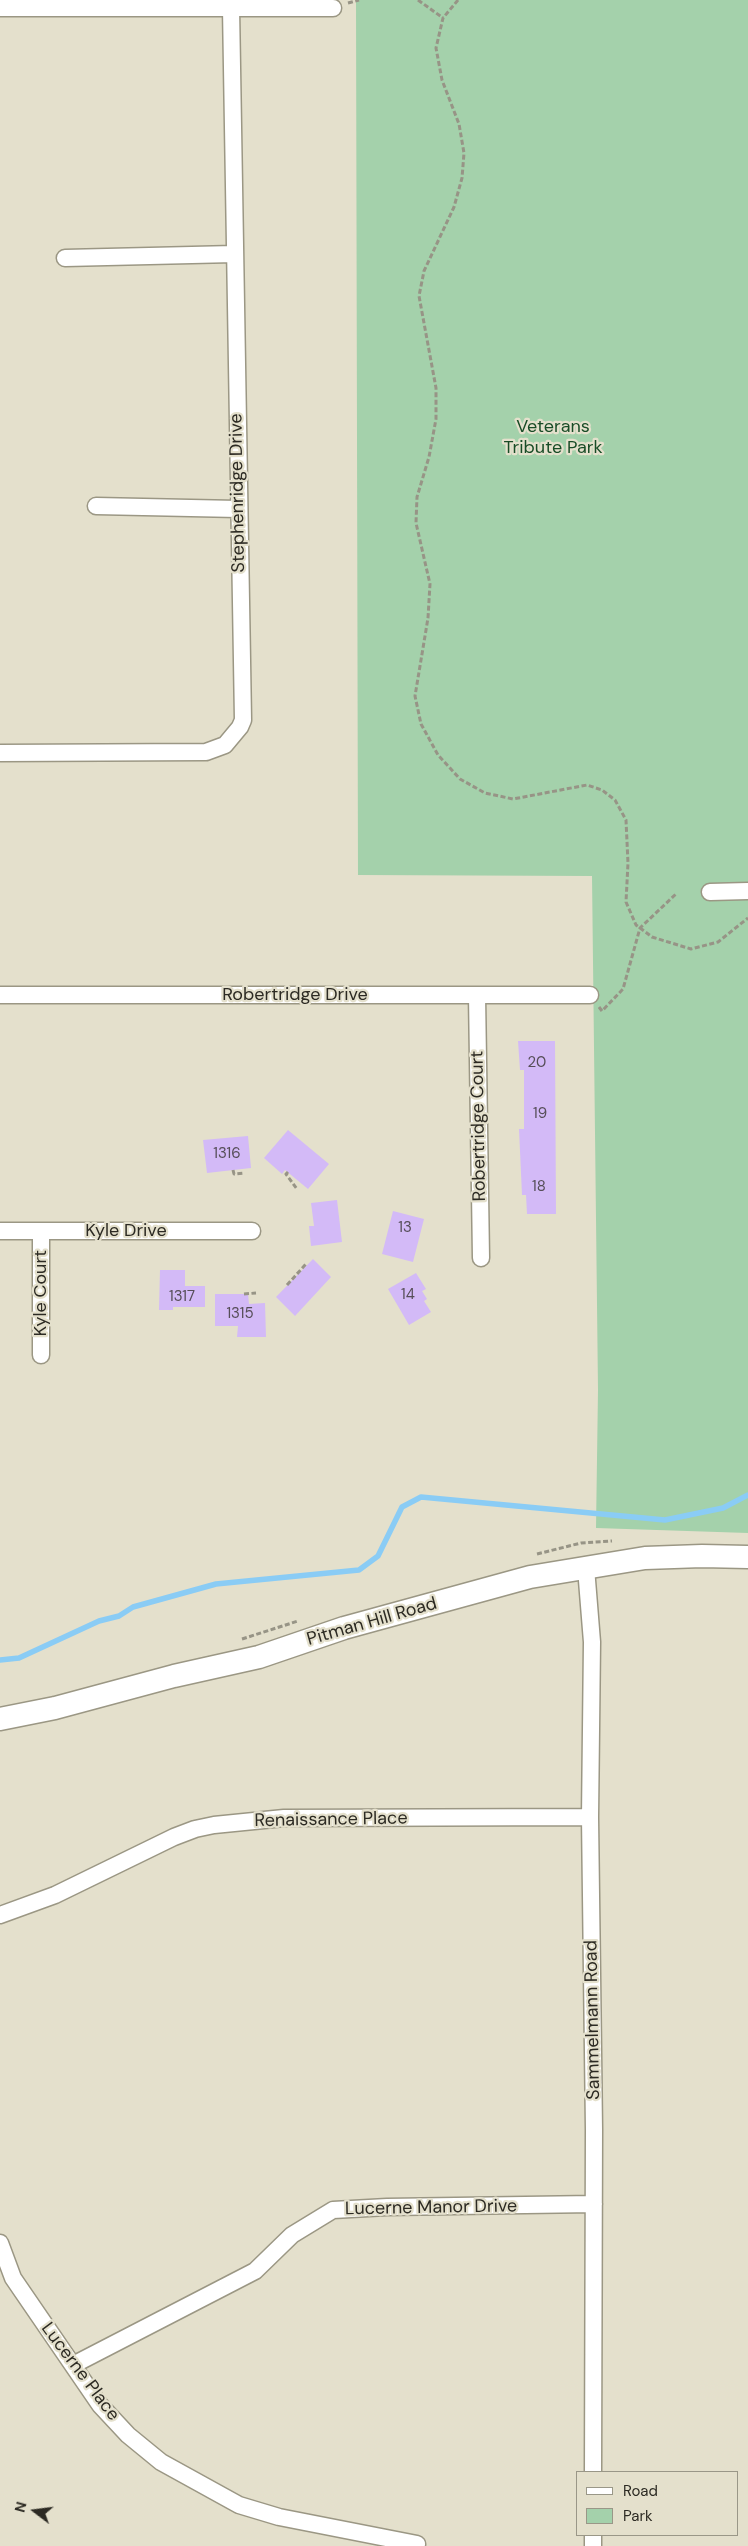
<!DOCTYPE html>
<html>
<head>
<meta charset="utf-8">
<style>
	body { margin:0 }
	#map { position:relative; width:748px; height:2546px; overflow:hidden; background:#e4e0cc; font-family:"DM Sans",sans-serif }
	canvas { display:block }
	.legend { position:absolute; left:576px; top:2471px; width:162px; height:65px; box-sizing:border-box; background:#e4e0cc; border:1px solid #9a9788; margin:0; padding:6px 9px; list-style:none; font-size:15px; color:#2c2a23 }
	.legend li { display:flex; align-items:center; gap:10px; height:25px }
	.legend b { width:25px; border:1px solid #9a9788 }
	.north { position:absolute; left:10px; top:2486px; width:50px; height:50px; -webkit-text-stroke:4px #e4e0cc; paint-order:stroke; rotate:285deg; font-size:14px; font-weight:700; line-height:20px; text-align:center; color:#2c2a23 }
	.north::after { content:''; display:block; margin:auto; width:18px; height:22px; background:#2c2a23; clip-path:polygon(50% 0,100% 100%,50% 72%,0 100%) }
</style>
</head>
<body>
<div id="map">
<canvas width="748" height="2546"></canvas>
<ul class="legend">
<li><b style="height:6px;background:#fff"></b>Road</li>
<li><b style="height:14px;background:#a4d1ab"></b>Park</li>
</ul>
<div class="north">N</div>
</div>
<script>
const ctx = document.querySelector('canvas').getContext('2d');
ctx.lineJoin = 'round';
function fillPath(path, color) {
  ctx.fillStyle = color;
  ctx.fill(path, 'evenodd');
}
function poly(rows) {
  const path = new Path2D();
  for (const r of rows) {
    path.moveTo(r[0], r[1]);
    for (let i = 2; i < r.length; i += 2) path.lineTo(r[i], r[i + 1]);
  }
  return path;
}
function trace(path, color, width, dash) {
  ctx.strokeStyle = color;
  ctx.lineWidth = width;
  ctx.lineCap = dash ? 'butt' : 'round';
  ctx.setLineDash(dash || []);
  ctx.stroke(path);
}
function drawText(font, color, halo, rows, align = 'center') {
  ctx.font = font + ' "DM Sans",sans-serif';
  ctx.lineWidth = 4.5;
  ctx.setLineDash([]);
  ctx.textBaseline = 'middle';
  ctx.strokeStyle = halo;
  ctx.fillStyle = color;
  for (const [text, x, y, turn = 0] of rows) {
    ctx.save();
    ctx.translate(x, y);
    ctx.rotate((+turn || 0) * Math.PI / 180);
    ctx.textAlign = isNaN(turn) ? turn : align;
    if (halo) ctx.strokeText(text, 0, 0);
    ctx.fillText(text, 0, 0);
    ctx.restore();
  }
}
const green = poly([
	[356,0,748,0,748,1533,596,1528,598,1390,592,876,358,875]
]);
const stream = poly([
	[0,1660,19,1658,99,1621,119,1616,133,1607,216,1584,359,1570,378,1556,402,1507,421,1497,665,1520,723,1508,748,1495]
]);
const building = poly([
	[518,1041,555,1041,556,1214,527,1214,526,1195,522,1195,519,1129,524,1129,524,1070,520,1070],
	[288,1130,329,1164,308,1189,285,1170,282,1174,264,1158],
	[248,1136,251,1168,207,1173,203,1140],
	[337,1200,342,1242,311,1246,309,1226,314,1226,311,1203],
	[393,1211,424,1219,413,1262,382,1254],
	[313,1259,331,1277,295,1316,276,1297],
	[160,1270,185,1270,185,1286,205,1286,205,1307,173,1307,173,1310,159,1310],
	[416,1273,426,1289,422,1291,427,1299,424,1301,431,1312,409,1325,388,1289],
	[215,1294,248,1294,249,1304,265,1303,266,1337,237,1337,238,1326,215,1326]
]);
const path = poly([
	[418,0,443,18],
	[458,0,443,18,436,48,442,80,459,124,464,153,462,178,454,207,424,271,419,296,436,388,436,419,429,457,417,497,416,523,430,584,428,618,415,696,421,724,438,755,460,779,485,793,513,799,587,785,602,790,615,800,626,820,628,863,626,902,636,925,652,937,691,949,718,942,748,918],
	[348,3,359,0],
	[599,1007,602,1011,623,989,640,928,677,893],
	[233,1170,234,1174,244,1173],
	[288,1172,286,1174,297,1189],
	[287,1285,306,1264],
	[244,1294,256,1293],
	[537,1554,581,1543,612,1541],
	[242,1639,298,1621]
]);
const minor = poly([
	[0,8,333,8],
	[65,258,234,254],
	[96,506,238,509],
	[0,753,206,752,225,745,240,727,243,720,231,8],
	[710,892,748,891],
	[0,995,590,995],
	[477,995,481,1258],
	[0,1231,252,1231],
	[41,1231,41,1355],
	[586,1568,592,1642,590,1817,594,2130,593,2472],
	[0,1915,55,1895,174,1837,195,1829,214,1825,284,1818,590,1817],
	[0,2243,13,2278,100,2405,128,2435,161,2462,239,2505,279,2517,417,2544],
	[73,2365,255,2271,292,2235,333,2210,387,2207,594,2204],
	[593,2546,593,2535]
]);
const secondary = poly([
	[0,1719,55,1708,174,1676,259,1657,344,1628,530,1577,645,1558,702,1556,748,1557]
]);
const numberNames = [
	["20",537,1063],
	["19",540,1114],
	["1316",227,1154],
	["18",539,1187],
	["13",405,1228],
	["14",408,1295],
	["1317",182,1297],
	["1315",240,1314]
];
const parkNames = [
	["Veterans",553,427],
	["Tribute Park",553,448]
];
const streetNames = [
	["Stephenridge Drive",238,493,-91],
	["Robertridge Drive",295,995],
	["Robertridge Court",479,1126,-91],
	["Kyle Drive",126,1231],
	["Kyle Court",41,1293,-90],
	["Pitman Hill Road",372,1622,-16],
	["Renaissance Place",331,1820,-1],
	["Sammelmann Road",593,2020,-91],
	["Lucerne Manor Drive",431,2208,-1],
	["Lucerne Place",80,2372,53]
];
fillPath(green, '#a4d1ab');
trace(stream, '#8accf5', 5.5);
fillPath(building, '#d3baf7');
trace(minor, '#9b9784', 19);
trace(secondary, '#9b9784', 25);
trace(path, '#979486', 3, [5, 2.5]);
trace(minor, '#fff', 16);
trace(secondary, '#fff', 22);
drawText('15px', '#564e58', null, numberNames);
drawText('18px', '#184c26', '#e4e0cc', parkNames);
drawText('18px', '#2c2a23', '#e4e0cc', streetNames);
</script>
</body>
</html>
